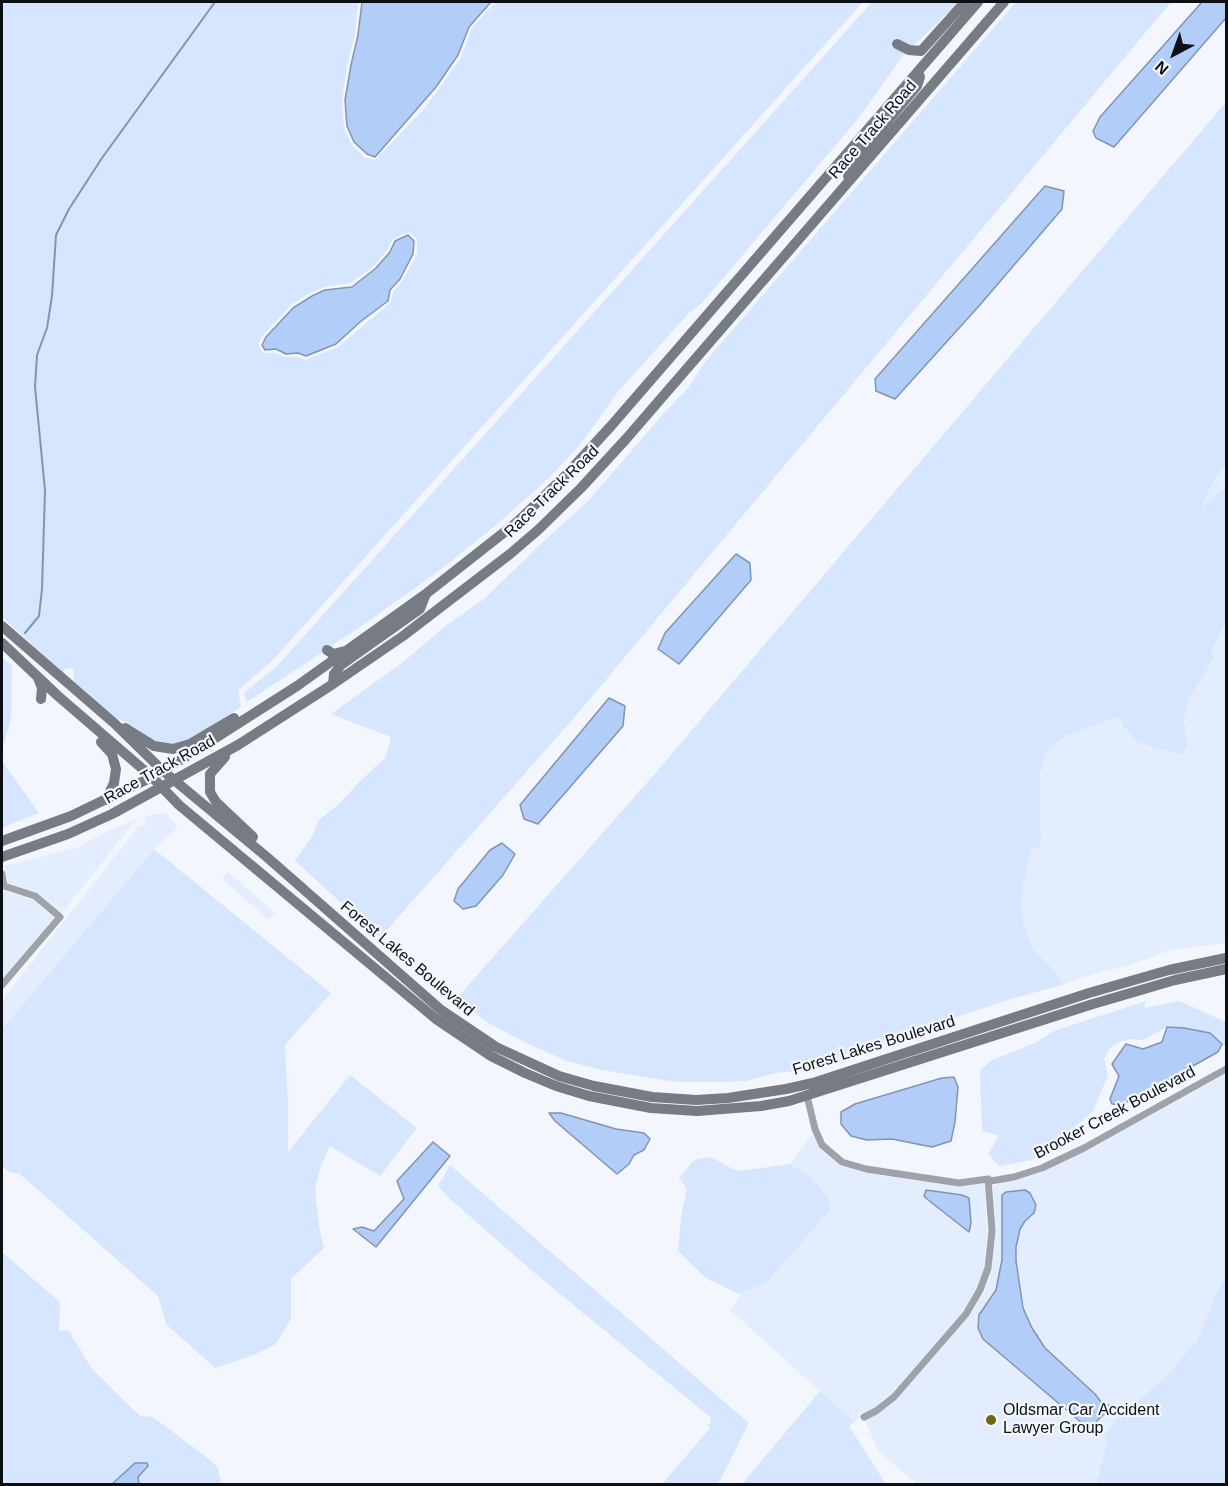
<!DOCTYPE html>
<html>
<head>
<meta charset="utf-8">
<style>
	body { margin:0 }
	#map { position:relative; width:1228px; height:1486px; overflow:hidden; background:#f3f7fd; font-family:Arial,sans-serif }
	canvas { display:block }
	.frame { position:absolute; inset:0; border:3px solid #0c0f13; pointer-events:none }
	.north { position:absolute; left:1144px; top:24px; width:60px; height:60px; -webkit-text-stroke:4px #f3f7fd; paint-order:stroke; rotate:221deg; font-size:16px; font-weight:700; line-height:24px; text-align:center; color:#0c0f13 }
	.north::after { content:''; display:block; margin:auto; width:21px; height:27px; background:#0c0f13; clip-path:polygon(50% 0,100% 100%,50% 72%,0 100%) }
</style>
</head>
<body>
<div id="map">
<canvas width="1228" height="1486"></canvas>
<div class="frame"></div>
<div class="north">N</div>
</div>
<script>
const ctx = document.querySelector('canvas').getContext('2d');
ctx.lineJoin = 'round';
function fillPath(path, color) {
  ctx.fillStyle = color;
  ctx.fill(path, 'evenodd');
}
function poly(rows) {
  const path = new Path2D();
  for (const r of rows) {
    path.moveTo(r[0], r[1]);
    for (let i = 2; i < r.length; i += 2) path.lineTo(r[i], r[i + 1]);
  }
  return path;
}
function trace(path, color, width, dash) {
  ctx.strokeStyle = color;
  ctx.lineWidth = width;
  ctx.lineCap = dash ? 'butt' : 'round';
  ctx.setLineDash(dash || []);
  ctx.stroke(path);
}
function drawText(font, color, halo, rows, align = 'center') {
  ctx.font = font + ' Arial,sans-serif';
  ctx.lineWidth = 4.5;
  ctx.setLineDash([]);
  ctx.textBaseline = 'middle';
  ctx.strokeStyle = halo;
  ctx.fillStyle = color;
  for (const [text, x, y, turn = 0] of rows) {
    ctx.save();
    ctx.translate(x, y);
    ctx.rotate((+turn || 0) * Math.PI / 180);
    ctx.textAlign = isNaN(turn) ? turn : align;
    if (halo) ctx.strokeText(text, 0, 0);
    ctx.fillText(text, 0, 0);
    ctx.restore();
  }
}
const built = poly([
	[1226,466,1226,487,1200,510,1215,478],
	[1226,621,1226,943,1171,950,1125,967,1103,971,1062,985,1063,981,1053,969,1033,949,1022,917,1022,889,1031,851,1041,845,1040,773,1046,752,1065,736,1122,716,1138,743,1182,755,1188,744,1184,721,1188,700,1214,658,1212,649],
	[165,813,178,827,154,849,2,1029,2,1000,137,828,146,824,144,816],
	[137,819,138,821,133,824,62,913,38,893,8,883,4,866,78,847,108,831],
	[228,872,275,913,269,920,222,879],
	[5,891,33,900,54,918,2,979,2,894],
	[1226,1074,1226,1276,1215,1296,1198,1339,1167,1375,1140,1399,1129,1412,1116,1420,1105,1436,1107,1442,1096,1484,917,1484,878,1451,865,1420,878,1414,897,1400,969,1316,984,1292,992,1268,996,1231,993,1185,1014,1181,1043,1172,1085,1152],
	[1002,1195,1032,1216,1025,1221,1020,1229,1016,1247,1016,1261,1023,1308,1032,1328,1045,1349,1095,1394,1104,1407,1109,1406,1107,1411,1098,1422,979,1315,996,1290,1002,1260],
	[812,1134,819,1148,840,1166,865,1173,958,1187,984,1184,987,1231,984,1268,977,1289,963,1312,891,1394,874,1407,859,1414,860,1417,854,1422,730,1310,743,1292,766,1283,827,1196,811,1177,790,1164]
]);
const green = poly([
	[2,2,358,2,355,35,347,65,342,101,344,127,351,144,364,157,375,160,423,110,439,89,461,57,472,28,495,2,863,2,273,660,238,690,241,707,188,741,172,744,151,740,138,729,115,717,74,681,73,668,65,669,63,673,2,617],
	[409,232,417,239,417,254,403,280,393,292,390,303,338,347,305,360,297,357,285,357,275,353,263,353,258,344,263,335,291,305,310,293,325,287,351,283,374,266,387,250,393,239],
	[872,2,959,2,912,47,895,38,891,46,905,53,857,120,702,303,688,314,617,393,579,446,549,478,496,525,440,570,366,623,330,647,328,644,322,649,323,652,247,702,244,693,278,665],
	[1016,2,1171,2,580,711,380,938,295,861,312,836,319,820,341,802,359,782,386,757,391,737,331,714,407,659,444,627,484,599,543,542,588,501,665,412,689,387,704,363],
	[1226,102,1226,466,1215,478,1201,508,1226,487,1226,621,1212,649,1214,658,1188,700,1184,721,1188,744,1182,755,1138,743,1122,724,1121,716,1065,736,1046,752,1040,773,1041,845,1031,851,1022,889,1022,917,1033,949,1053,969,1063,981,1062,985,1011,999,825,1061,803,1072,798,1071,776,1073,746,1081,724,1082,675,1082,602,1070,567,1061,524,1042,485,1021,457,998,652,777],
	[2,657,12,666,11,717,2,752],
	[2,761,39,813,2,828],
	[154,849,331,993,285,1045,288,1105,288,1152,350,1075,417,1128,380,1176,330,1146,321,1166,315,1187,319,1227,324,1248,291,1279,291,1319,275,1345,251,1356,215,1368,166,1324,158,1296,20,1174,9,1172,2,1166,2,1029],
	[1146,1001,1144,1008,1179,1001,1226,1022,1226,1048,1210,1033,1167,1027,1142,1040,1129,1039,1122,1041,1109,1049,1104,1059,1108,1075,1093,1111,1066,1135,1032,1160,999,1166,988,1154,999,1136,982,1131,980,1070,992,1060,1035,1043,1054,1031],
	[711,1157,731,1168,740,1171,790,1164,811,1177,827,1196,831,1209,766,1283,739,1294,706,1278,678,1251,681,1217,687,1189,679,1178,694,1160],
	[450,1165,749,1423,721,1479,716,1484,662,1484,710,1428,708,1425,711,1422,710,1417,531,1270,450,1199,438,1186],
	[2,1252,60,1302,59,1331,68,1330,92,1369,140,1416,153,1417,210,1460,218,1468,221,1484,139,1484,138,1477,148,1466,122,1474,112,1484,2,1484],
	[1226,1276,1226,1484,1096,1484,1107,1442,1104,1436,1116,1420,1129,1412,1140,1399,1167,1375,1198,1339,1215,1296],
	[820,1391,854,1422,849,1426,886,1484,742,1484]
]);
const water = poly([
	[362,2,491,2,469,27,458,55,436,87,375,157,367,154,354,142,347,126,345,100,351,65,358,35,362,2],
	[1202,2,1226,2,1226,18,1114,147,1096,138,1093,131,1100,117,1202,2],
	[1045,186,1064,191,1062,209,979,306,895,399,876,391,875,379,1045,186],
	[408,235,414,241,413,254,400,279,390,290,388,301,360,322,336,344,306,356,298,353,286,354,276,349,265,350,262,345,266,337,293,308,312,296,325,290,352,287,376,268,390,252,395,241,408,235],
	[736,554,750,563,751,580,679,664,658,649,665,633,736,554],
	[609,698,625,706,623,726,538,824,524,819,520,805,609,698],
	[502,843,515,854,503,875,476,906,463,909,454,901,458,889,490,850,502,843],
	[1167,1027,1184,1028,1210,1033,1222,1044,1218,1052,1137,1097,1121,1105,1112,1104,1110,1099,1119,1076,1112,1064,1126,1044,1143,1049,1162,1042,1167,1027],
	[954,1077,958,1087,955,1122,951,1141,932,1147,892,1139,867,1140,851,1136,841,1124,841,1112,855,1104,942,1078,954,1077],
	[549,1113,561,1113,616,1129,644,1133,650,1139,644,1150,634,1155,629,1164,617,1174,555,1121,549,1113],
	[433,1142,450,1156,376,1247,353,1229,362,1227,374,1231,404,1199,397,1181,433,1142],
	[926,1190,962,1195,969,1198,971,1223,969,1232,927,1199,924,1196,926,1190],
	[1025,1190,1030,1193,1036,1205,1034,1213,1025,1221,1020,1229,1016,1247,1016,1261,1023,1308,1032,1328,1045,1348,1095,1394,1104,1406,1109,1405,1107,1411,1090,1428,1083,1424,983,1339,978,1328,979,1315,996,1290,1002,1260,1002,1195,1006,1192,1025,1190],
	[135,1463,147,1463,148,1466,138,1477,139,1484,112,1484,135,1463]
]);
const stream = poly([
	[25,633,39,616,42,589,45,490,35,387,37,355,47,328,52,296,56,235,69,209,102,158,215,2]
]);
const minor = poly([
	[2,874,4,886,35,896,60,917,2,985],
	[807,1096,815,1129,822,1145,842,1162,866,1169,959,1183,988,1179,991,1181,1014,1177,1042,1168,1084,1148,1226,1069],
	[864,1417,876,1411,894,1397,966,1314,980,1290,988,1268,992,1231,988,1179]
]);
const secondary = poly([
	[897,44,909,50,921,51,965,2],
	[848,176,854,161,917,86,920,77,918,71],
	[2,626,114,723,162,770,268,858,441,1010,496,1047,559,1076,594,1086,652,1097,696,1100,728,1098,786,1089,813,1083,1089,993,1169,970,1226,958],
	[2,643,58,696,152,777,179,805,436,1019,491,1056,525,1073,556,1086,589,1096,651,1108,697,1111,761,1106,789,1101,1093,1004,1175,980,1226,969],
	[327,650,333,654,345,651],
	[38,678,42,688,41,699],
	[333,684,334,674,341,665,420,609,426,594],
	[125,728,154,746,173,749,190,744,234,718],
	[101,742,112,754,116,769,114,783,106,800],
	[225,757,210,774,210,792,216,802,253,837],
	[2,841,71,816,152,777,184,758,297,686,427,593,516,523,566,475,611,426,978,2],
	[2,857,68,834,112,814,238,745,333,684,403,636,510,554,538,530,581,488,626,439,1004,2]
]);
const markers = [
	[991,1420,6,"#6b6b0a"]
];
const streetNames = [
	["Race Track Road",873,130,-49],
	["Race Track Road",552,492,-44],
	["Race Track Road",160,770,-29],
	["Forest Lakes Boulevard",407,959,40],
	["Forest Lakes Boulevard",874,1046,-17],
	["Brooker Creek Boulevard",1115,1113,-28]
];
const poiNames = [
	["Oldsmar Car Accident",1003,1411],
	["Lawyer Group",1003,1429]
];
fillPath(built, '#e3edfe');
fillPath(green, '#d6e6fe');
fillPath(water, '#b2cdf7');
trace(water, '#8094b3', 1.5);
trace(stream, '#8094b3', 2);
trace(minor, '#9fa3a9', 7);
trace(secondary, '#767b84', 10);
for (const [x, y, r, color] of markers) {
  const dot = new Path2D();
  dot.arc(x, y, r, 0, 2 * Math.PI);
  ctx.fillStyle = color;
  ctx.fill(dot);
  trace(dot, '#f3f7fd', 2);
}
drawText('16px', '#0c0f13', '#f3f7fd', streetNames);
drawText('16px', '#0c0f13', '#f3f7fd', poiNames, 'left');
</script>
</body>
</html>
